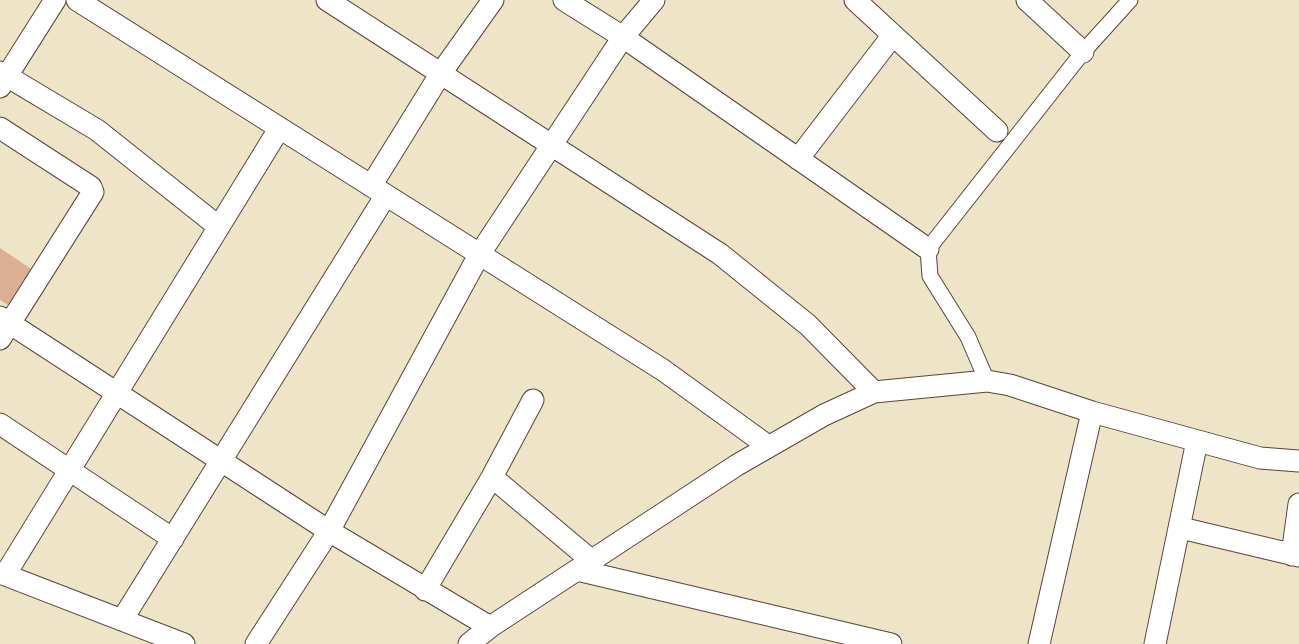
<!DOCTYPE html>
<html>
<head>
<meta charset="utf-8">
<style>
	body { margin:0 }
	canvas { display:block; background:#eee4c7 }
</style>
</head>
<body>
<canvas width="1299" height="644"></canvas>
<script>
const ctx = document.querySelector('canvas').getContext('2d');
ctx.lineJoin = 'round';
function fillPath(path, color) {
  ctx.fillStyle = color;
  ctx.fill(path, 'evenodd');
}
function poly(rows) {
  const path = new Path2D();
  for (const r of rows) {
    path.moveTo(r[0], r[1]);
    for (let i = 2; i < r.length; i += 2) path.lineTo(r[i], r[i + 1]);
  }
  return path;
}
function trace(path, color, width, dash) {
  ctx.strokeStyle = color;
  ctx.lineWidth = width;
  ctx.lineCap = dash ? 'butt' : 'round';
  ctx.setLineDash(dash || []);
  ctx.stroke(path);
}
const building = poly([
	[0,248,34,271,11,307,0,300]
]);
const pedestrian = poly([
	[987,381,968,337,930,276,928,249,1083,52,1130,0]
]);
const minor = poly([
	[77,0,663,370,768,446],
	[327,0,720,254,808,325,874,392],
	[564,0,623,37,928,249],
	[855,0,997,131],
	[1027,0,1083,52],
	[0,72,97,130,219,227],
	[0,87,55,0],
	[0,128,91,187,93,192,0,339],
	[798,159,893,35],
	[371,186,441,73,493,0],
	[0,317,329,531,490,627],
	[0,424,173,539],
	[492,477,592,561],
	[1181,528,1299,556],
	[1292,555,1299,504],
	[577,570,891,644],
	[0,573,184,644],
	[5,575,279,129],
	[425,590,492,477,533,400],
	[122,620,386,195],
	[256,644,329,531,479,255,623,37,654,0],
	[469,644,490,627,737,465,824,415,874,392,987,381,1010,385,1092,412,1260,458,1299,461],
	[1039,644,1092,412],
	[1155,644,1197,441]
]);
fillPath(building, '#dcaf95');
trace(pedestrian, '#564637', 17);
trace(minor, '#564637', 23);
trace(pedestrian, '#fff', 15);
trace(minor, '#fff', 21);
</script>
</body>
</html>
